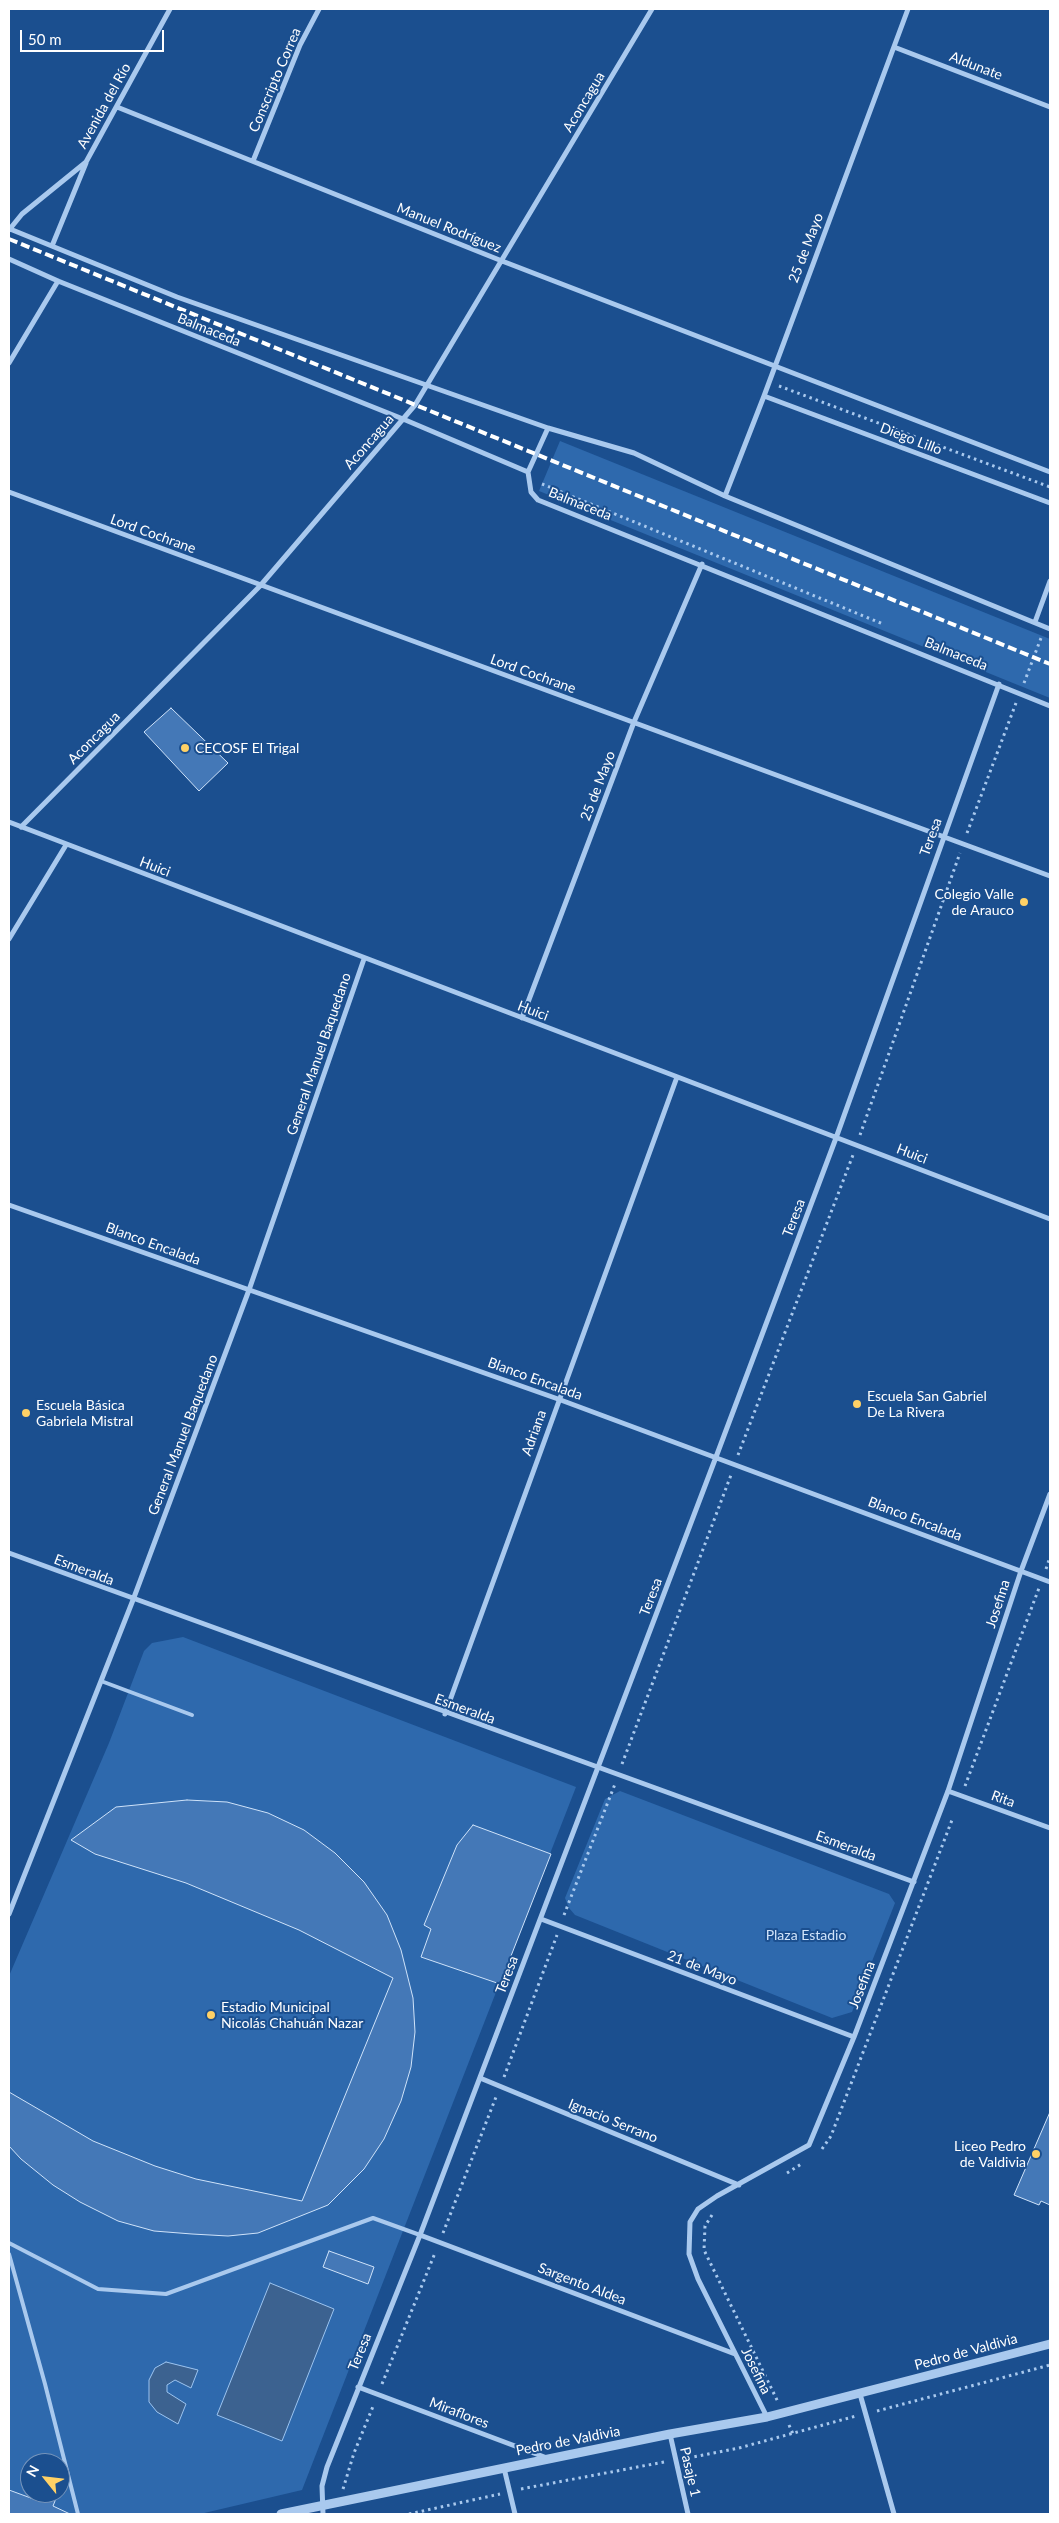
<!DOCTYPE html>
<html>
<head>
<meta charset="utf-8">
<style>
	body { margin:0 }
	#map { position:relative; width:1059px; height:2523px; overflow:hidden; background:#1b4f8f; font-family:Lato,sans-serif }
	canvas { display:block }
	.frame { position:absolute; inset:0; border:10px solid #fff; pointer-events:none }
	.north { position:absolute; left:20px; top:2453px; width:50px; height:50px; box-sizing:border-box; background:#1b4f8f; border:1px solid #7695bc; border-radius:50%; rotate:299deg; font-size:14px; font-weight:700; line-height:20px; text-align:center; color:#fff }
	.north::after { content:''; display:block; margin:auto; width:18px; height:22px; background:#ffd166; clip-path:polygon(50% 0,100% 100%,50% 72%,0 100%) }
	.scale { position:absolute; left:20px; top:30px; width:144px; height:22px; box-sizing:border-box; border:2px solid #fff; border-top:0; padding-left:6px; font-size:15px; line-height:18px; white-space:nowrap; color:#fff; -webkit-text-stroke:4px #1b4f8f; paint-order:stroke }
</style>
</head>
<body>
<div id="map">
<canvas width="1059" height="2523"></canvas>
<div class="frame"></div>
<div class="north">N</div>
<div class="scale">50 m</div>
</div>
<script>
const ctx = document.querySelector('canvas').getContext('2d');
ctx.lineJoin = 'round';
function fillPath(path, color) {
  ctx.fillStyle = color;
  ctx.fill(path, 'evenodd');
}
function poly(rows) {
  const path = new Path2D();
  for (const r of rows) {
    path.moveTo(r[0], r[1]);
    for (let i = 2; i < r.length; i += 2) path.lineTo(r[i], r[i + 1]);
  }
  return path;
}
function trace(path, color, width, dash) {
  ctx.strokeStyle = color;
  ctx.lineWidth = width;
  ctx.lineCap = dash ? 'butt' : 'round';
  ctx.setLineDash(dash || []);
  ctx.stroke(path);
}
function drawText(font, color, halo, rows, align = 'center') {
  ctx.font = font + ' Lato,sans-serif';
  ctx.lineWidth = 4;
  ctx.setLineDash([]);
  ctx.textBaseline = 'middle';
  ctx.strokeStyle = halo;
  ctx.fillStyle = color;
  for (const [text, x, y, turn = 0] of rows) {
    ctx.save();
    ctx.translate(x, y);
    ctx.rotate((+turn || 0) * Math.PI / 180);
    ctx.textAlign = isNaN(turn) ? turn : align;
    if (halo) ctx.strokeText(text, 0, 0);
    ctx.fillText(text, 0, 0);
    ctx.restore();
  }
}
const green = poly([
	[560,441,1050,639,1050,698,539,491],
	[183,1637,576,1787,302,2490,200,2514,9,2514,9,1976,109,1743,144,1651,152,1643],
	[30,2463,60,2463,60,2493,30,2493],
	[620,1791,889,1894,895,1903,852,2012,832,2018,575,1915,569,1908,565,1898,605,1799]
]);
const water = poly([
	[270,2283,334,2309,282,2441,217,2415,270,2283],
	[166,2362,198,2370,191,2388,175,2380,167,2385,167,2392,186,2404,178,2424,157,2412,149,2402,149,2380,155,2368,166,2362]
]);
const building = poly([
	[171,708,228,763,199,791,144,732,171,708],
	[187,1800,227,1802,268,1813,304,1830,335,1853,364,1882,387,1915,401,1950,413,1998,415,2032,411,2067,401,2101,384,2139,364,2169,328,2205,258,2233,228,2236,192,2234,154,2231,118,2221,80,2202,53,2185,21,2159,9,2146,9,2092,93,2141,155,2166,196,2179,302,2201,393,1978,299,1930,186,1883,95,1854,71,1840,116,1807,187,1800],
	[473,1825,551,1854,500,1984,421,1957,431,1929,424,1925,457,1845,473,1825],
	[1050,2112,1050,2205,1041,2201,1039,2205,1014,2195,1050,2112],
	[329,2251,374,2267,368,2284,323,2267,329,2251],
	[9,2490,39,2501,57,2496,53,2506,70,2514,9,2514,9,2490]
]);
const path = poly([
	[779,386,1050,487],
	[542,484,883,624],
	[1024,683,1041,638],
	[967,833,1016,703],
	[860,1135,960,853],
	[738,1455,853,1155],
	[1046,1569,1050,1557],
	[622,1764,731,1475],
	[965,1786,1039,1588],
	[564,1915,615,1784],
	[504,2077,557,1935],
	[822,2149,831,2136,952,1820],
	[787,2173,803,2163],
	[712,2215,705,2226,704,2250,778,2402],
	[443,2233,496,2097],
	[382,2384,435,2253],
	[877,2411,1050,2365],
	[789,2425,793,2434],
	[688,2458,739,2448,856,2416],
	[343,2489,354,2453,374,2404],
	[521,2489,664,2462],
	[409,2514,500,2494]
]);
const service = poly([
	[101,1681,192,1715],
	[9,2243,98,2289,166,2294,373,2218,420,2235],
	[9,2254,45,2384,78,2514]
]);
const minor = poly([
	[894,47,1050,107],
	[117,107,502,261,1050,472],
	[253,161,300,45,319,9],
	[10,229,177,297,548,428,634,453,725,496,1050,629],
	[9,230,22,214,86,162,170,9],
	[52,246,86,163],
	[9,259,58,281,403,419,528,472],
	[9,363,58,281],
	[764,396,1050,503],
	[548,428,528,472,531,492,538,500,1050,706],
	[9,492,1050,876],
	[725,496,764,396,908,9],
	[1035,622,1050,581],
	[9,822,1050,1219],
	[21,827,260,586,415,405,652,9],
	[9,939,66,845],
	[522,1018,634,722,702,564],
	[9,1205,558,1399,1050,1582],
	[9,1553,914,1882],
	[445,1714,677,1077],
	[948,1791,1050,1828],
	[9,1914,133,1600,249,1290,364,959],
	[541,1919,854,2037],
	[480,2078,739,2185],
	[420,2235,735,2354],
	[358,2387,547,2458],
	[860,2394,894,2514],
	[767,2417,698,2279,689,2254,690,2222,698,2209,717,2196,809,2145,854,2037,948,1791,1021,1571,1050,1494],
	[670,2434,688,2514],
	[504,2468,515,2514],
	[323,2514,322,2486,327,2467,420,2235,716,1457,836,1138,999,684]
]);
const tertiary = poly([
	[281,2514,670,2434,767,2417,1050,2344]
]);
const rail = poly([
	[9,239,1050,664]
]);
const markers = [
	[185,748,5,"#ffd166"],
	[1024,902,5,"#ffd166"],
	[857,1404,5,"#ffd166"],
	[26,1413,5,"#ffd166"],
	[211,2015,5,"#ffd166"],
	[1036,2154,5,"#ffd166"]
];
const streetNames = [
	["Aldunate",976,66,21],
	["Conscripto Correa",275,80,-67],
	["Aconcagua",584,102,-59],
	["Avenida del Río",104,106,-61],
	["Manuel Rodríguez",449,228,22],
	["25 de Mayo",806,248,-69],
	["Balmaceda",209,330,22],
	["Diego Lillo",911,439,21],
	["Aconcagua",369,442,-49],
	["Balmaceda",580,504,22],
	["Lord Cochrane",153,534,20],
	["Balmaceda",956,654,22],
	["Lord Cochrane",533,674,20],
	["Aconcagua",94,738,-45],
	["25 de Mayo",598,786,-69],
	["Teresa",931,837,-70],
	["Huici",155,867,21],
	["Huici",533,1011,21],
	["General Manuel Baquedano",319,1054,-71],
	["Huici",912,1154,21],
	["Teresa",794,1218,-69],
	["Blanco Encalada",153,1244,20],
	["Blanco Encalada",535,1379,20],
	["Adriana",534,1433,-70],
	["General Manuel Baquedano",183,1435,-69],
	["Blanco Encalada",915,1519,21],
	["Esmeralda",84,1570,21],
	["Teresa",651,1597,-69],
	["Josefina",998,1604,-72],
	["Esmeralda",465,1709,20],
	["Rita",1003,1799,20],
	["Esmeralda",846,1846,20],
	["21 de Mayo",702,1968,21],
	["Teresa",507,1975,-69],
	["Josefina",862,1985,-69],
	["Ignacio Serrano",613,2121,22],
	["Sargento Aldea",582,2284,21],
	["Teresa",360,2352,-68],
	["Pedro de Valdivia",966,2352,-15],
	["Josefina",756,2371,64],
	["Miraflores",459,2413,21],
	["Pedro de Valdivia",568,2441,-11],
	["Pasaje 1",690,2472,77]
];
const poiNames = [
	["CECOSF El Trigal",195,748],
	["Colegio Valle",1014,894,"right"],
	["de Arauco",1014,910,"right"],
	["Escuela San Gabriel",867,1396],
	["De La Rivera",867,1412],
	["Escuela Básica",36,1405],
	["Gabriela Mistral",36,1421],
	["Estadio Municipal",221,2007],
	["Nicolás Chahuán Nazar",221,2023],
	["Liceo Pedro",1026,2146,"right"],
	["de Valdivia",1026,2162,"right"]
];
const parkNames = [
	["Plaza Estadio",806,1935]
];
fillPath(green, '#2e69ad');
fillPath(water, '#3c6290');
trace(water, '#9cc4f0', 1);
fillPath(building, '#4478b7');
trace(building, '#cfe3fa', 1);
trace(path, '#a9c9ee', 3, [2.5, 4]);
trace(service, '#a9c9ee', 4);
trace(minor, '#a9c9ee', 5);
trace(tertiary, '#a9c9ee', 9);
trace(rail, '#fff', 4, [9, 4]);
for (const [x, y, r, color] of markers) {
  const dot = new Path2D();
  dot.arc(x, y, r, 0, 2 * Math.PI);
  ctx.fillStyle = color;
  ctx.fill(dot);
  trace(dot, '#1b4f8f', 2);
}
drawText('14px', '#fff', '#1b4f8f', streetNames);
drawText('14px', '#fff', '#1b4f8f', poiNames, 'left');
drawText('14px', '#cfe3fa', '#1b4f8f', parkNames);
</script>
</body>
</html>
